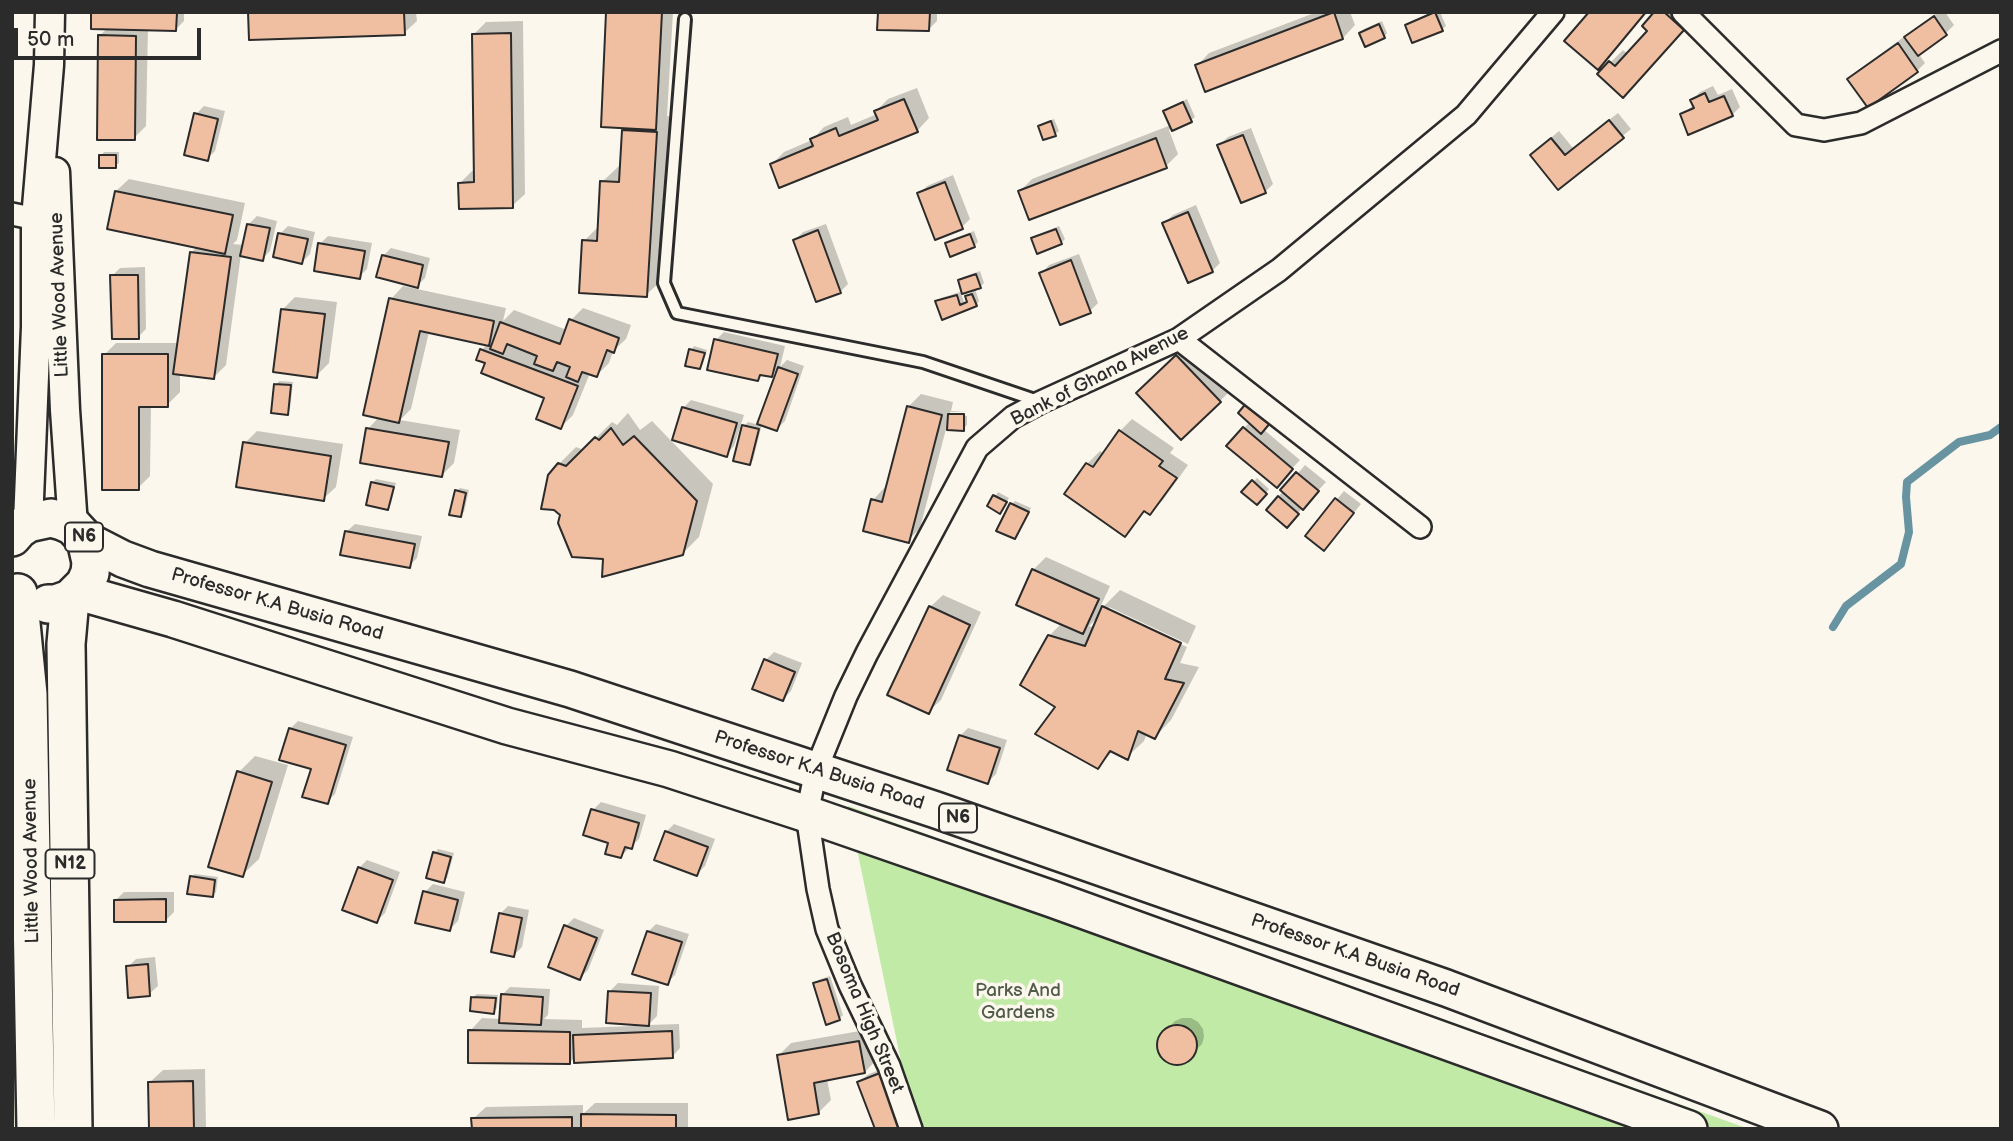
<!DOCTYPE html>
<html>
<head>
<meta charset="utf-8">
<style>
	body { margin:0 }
	#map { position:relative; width:2013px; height:1141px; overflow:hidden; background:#fbf7ec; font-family:"Balsamiq Sans",sans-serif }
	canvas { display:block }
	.frame { position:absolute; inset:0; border:14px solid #2b2b2b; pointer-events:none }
	.scale { position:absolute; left:14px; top:28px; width:187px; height:32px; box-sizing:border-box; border:4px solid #2b2b2b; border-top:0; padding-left:9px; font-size:21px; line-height:24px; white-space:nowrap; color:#2b2b2b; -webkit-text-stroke:5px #fbf7ec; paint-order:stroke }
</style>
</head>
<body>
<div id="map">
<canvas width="2013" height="1141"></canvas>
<div class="frame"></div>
<div class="scale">50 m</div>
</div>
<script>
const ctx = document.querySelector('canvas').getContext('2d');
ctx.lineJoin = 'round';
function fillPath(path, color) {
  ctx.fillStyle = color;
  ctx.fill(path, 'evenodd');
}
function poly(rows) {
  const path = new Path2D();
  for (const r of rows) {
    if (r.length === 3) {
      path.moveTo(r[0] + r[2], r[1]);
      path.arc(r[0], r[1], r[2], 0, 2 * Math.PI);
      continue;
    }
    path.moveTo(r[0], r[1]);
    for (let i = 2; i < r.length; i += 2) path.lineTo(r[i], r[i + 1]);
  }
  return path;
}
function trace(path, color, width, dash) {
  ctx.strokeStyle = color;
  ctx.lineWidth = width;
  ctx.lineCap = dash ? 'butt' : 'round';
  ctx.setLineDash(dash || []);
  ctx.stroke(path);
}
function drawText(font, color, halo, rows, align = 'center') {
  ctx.font = font + ' "Balsamiq Sans",sans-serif';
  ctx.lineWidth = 7;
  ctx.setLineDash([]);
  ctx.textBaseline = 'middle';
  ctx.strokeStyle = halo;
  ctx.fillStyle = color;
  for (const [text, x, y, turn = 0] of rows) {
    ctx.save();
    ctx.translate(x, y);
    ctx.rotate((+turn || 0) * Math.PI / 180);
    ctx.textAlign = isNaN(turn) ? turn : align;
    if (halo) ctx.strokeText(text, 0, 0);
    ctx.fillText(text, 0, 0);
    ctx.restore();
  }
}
const green = poly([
	[848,806,1749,1129,915,1129]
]);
const shadow = poly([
	[93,12,184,12,184,21,176,29,148,28,146,126,134,138,99,36,108,28],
	[250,12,416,12,417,21,404,33],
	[608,12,673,12,667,116,673,117,663,279,646,295,584,241,600,225,602,182,619,166,621,166,623,131,628,126],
	[879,12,937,12,937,21,929,29],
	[1317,12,1350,12,1355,25,1343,38,1197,66,1209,53],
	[1432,12,1440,12,1446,26,1442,29,1407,25,1410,22],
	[1656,12,1690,12,1695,17,1635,83,1599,74,1623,50,1628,54,1650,31],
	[1938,12,1945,12,1954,25,1946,33,1918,53,1925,63,1917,71,1849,79,1857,71],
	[523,21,525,194,512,206,460,183,472,171,475,171,474,34,486,22],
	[1382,21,1387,33,1384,37,1361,33,1364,29],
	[1713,86,1718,95,1732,89,1740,107,1732,115,1682,114,1694,105,1692,100,1700,92],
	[917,88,929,118,917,131,772,164,784,152,812,140,824,127,848,117,851,125,877,114,876,111,888,99],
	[1187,99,1195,117,1191,120,1169,130,1178,154,1166,166,1020,191,1032,179,1171,125,1165,111,1168,108],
	[204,106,225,111,215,151,207,159,196,114],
	[1618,113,1631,129,1559,188,1540,147,1559,131,1573,148],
	[1054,119,1059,131,1055,134,1040,126,1043,123],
	[1251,128,1273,184,1265,192,1219,145,1228,137],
	[104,152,119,152,119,163,115,166,101,156],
	[953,175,970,219,962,227,919,194,927,186],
	[129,179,245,203,237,240,233,244,244,245,249,224,257,216,277,221,270,251,262,259,241,254,226,365,214,377,180,373,180,392,167,405,151,405,150,476,138,488,104,355,116,343,179,343,191,253,198,246,116,191],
	[1196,205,1220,263,1212,271,1165,223,1173,215],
	[826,224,848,284,840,292,795,240,803,232],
	[288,226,315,232,310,254,302,262,280,234],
	[1059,226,1065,239,1061,243,1033,239,1037,235],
	[974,231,978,242,974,246,947,244,950,240],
	[328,236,372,243,367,269,359,277,320,244],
	[391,248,430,258,425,278,417,286,383,256],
	[1079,254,1098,303,1090,311,1061,323,1041,274,1049,265],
	[145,267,146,329,138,337,112,276,120,268],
	[980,271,984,283,980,287,961,293,964,302,968,300,967,297,975,289,979,301,976,305,943,317,937,302,941,298,963,291,960,280,963,277],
	[403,286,506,308,503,321,514,310,567,330,571,320,583,308,631,325,626,339,613,351,609,363,597,375,590,373,573,415,561,427,547,397,478,359,482,350,487,344,429,332,411,409,400,420,460,430,454,463,442,475,368,429,379,417,391,299],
	[295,297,337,302,329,363,316,376,283,309],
	[724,332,785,346,780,367,787,360,804,366,785,421,777,429,762,424,753,460,750,463,744,426,748,422,759,425,779,368,772,375,763,374,757,380,716,340],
	[1189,344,1232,389,1220,401,1138,393],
	[694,346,707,350,703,364,700,367,691,350],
	[279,381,293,382,290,409,287,413,276,385],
	[921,394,953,402,951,411,967,411,950,412,950,415,967,416,967,425,963,429,946,429,920,528,908,541,873,500,885,487,887,488,908,407],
	[691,400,744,415,734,446,726,455,683,408],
	[628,413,640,430,652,421,713,484,699,537,682,554,605,558,562,515,559,464,576,447,584,450,612,422,617,425],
	[1132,419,1174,448,1170,453,1188,465,1163,500,1150,513,1146,510,1125,535,1066,494,1087,464,1100,451,1104,454,1120,431],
	[1250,422,1263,429,1300,460,1284,477,1244,428],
	[257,431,343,444,336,487,323,499,245,443],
	[1305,465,1326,482,1287,525,1268,509],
	[1257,478,1269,489,1256,503,1244,492],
	[376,479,396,483,391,504,388,508,372,483],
	[460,488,469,490,464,512,460,515,456,491],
	[1344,491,1361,504,1332,540,1307,535],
	[998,492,1009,498,1003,508,989,506],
	[1015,501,1031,508,1018,534,1012,504],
	[355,524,422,536,417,558,409,566,346,532],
	[1046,557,1110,586,1098,612,1120,590,1196,626,1188,644,1109,607,1109,611,1187,647,1180,663,1199,667,1171,720,1155,737,1147,733,1144,741,1127,757,1113,751,1098,767,1058,706,1049,636,1062,623,1033,570],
	[1101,614,1095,628,1089,626],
	[943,595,981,612,941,700,928,712,930,607],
	[774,652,802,663,791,691,783,699,766,660],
	[298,721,353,737,335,794,327,802,313,768,290,729],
	[968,728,1007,740,996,774,988,782,960,736],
	[255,756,288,765,259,859,242,875,239,772],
	[601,802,646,815,639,839,621,856,593,810],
	[674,824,715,839,705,866,697,874,666,832],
	[438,849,454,853,447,878,444,881,435,853],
	[367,860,400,872,385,913,377,921,359,868],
	[195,874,218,877,216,892,212,896,191,877],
	[433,884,465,892,458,921,450,929,425,892],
	[124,892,174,892,174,912,166,920,116,900],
	[508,906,529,910,522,947,514,955,500,914],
	[574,918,604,930,588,970,580,978,566,926],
	[656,924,689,934,675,975,667,983,648,932],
	[155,957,158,986,149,994,128,967,136,959],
	[830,976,843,1015,839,1019,815,984,818,980],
	[618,983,659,986,657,1016,648,1025,679,1024,680,1048,672,1057,576,1056,569,1063,470,1031,482,1018,501,1019,502,995,510,987,550,989,548,1015,544,1019,582,1020,582,1028,633,1026,633,1023,610,991],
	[477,994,498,995,497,1008,494,1012,473,997],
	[1182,1018,1191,1018,1198,1022,1203,1029,1204,1037,1202,1044,1187,1059,1180,1063,1172,1062,1164,1058,1160,1052,1159,1044,1161,1036,1166,1030,1175,1021],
	[871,1029,877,1059,865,1072,827,1079,831,1100,818,1113,778,1056,791,1043],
	[889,1066,903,1129,859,1083,867,1075],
	[205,1069,206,1129,151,1129,150,1082,163,1070],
	[595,1103,688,1103,688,1129,473,1129,473,1119,486,1107,583,1105,583,1114]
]);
const stream = poly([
	[1833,627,1846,606,1901,564,1909,532,1906,497,1907,482,1959,442,1990,435,2001,427]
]);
const building = poly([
	[91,12,177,13,176,31,91,29,91,12],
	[248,12,404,12,405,35,249,40,248,12],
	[606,12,662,12,656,130,601,127,606,12],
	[878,12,930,12,929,31,877,30,878,12],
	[1334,12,1343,39,1205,92,1195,65,1334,12],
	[1435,12,1443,31,1412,43,1405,25,1435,12],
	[1589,12,1646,12,1598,70,1564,41,1589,12],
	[1654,12,1664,12,1684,30,1623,98,1597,74,1609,61,1615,66,1647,31,1642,26,1654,12],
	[1934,16,1947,35,1918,56,1904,37,1934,16],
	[1379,24,1385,38,1365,47,1359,33,1379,24],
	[511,33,513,208,459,209,458,183,474,182,472,34,511,33],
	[98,35,136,36,135,140,97,140,98,35],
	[1898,43,1918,72,1868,108,1847,79,1898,43],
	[1705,93,1709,102,1724,96,1733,116,1688,135,1680,114,1694,108,1690,100,1705,93],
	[904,99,918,132,779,188,770,164,813,146,810,139,836,128,839,136,878,120,874,111,904,99],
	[1183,102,1192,122,1172,131,1163,111,1183,102],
	[194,113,218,119,208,161,184,155,194,113],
	[1609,120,1624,138,1558,190,1530,155,1551,138,1565,155,1609,120],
	[1051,121,1056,136,1043,140,1038,126,1051,121],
	[622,130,657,132,647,297,579,293,582,240,597,241,600,181,619,182,622,130],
	[1243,135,1266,193,1241,203,1217,145,1243,135],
	[1156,138,1167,168,1029,220,1018,191,1156,138],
	[99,155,116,155,116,168,99,168,99,155],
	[945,182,963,229,935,240,917,193,945,182],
	[115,191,233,215,225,254,107,229,115,191],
	[1188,212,1213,272,1188,283,1162,223,1188,212],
	[247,224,270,228,263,261,240,256,247,224],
	[1056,229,1062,244,1037,254,1031,238,1056,229],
	[818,230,841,293,816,302,793,240,818,230],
	[278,233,308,239,302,264,273,257,278,233],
	[970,234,975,247,950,257,945,243,970,234],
	[318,243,365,251,360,279,314,271,318,243],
	[190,252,231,257,214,379,173,374,190,252],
	[382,255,423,265,418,288,376,277,382,255],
	[1071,260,1091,313,1060,325,1039,273,1071,260],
	[976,274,981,288,962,294,958,280,976,274],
	[110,275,138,275,139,339,112,339,110,275],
	[972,294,977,306,942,320,935,301,957,295,960,305,967,302,965,296,972,294],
	[389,298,494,321,489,346,420,331,399,423,363,415,389,298],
	[281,309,325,314,317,378,273,372,281,309],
	[569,319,619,338,614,353,607,350,597,377,582,372,578,382,566,377,570,367,557,362,553,371,534,364,537,356,507,344,503,354,490,349,500,322,560,344,569,319],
	[714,339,778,354,772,377,760,375,758,381,707,370,714,339],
	[480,349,578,386,561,429,536,419,544,398,481,373,485,363,476,360,480,349],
	[689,349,705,353,700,369,685,366,689,349],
	[102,354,168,354,168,407,139,407,139,490,102,490,102,354],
	[1176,355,1221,402,1181,440,1136,393,1176,355],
	[778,367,798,374,777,431,757,424,778,367],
	[274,384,291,385,288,415,271,413,274,384],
	[1248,401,1271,422,1261,434,1238,413,1248,401],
	[907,406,942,415,909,543,863,531,871,499,882,502,907,406],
	[682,407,737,423,727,457,672,440,682,407],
	[948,414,964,414,964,431,947,430,948,414],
	[742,425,759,429,750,465,733,461,742,425],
	[1243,427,1293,469,1277,488,1226,446,1243,427],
	[366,428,449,442,442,477,360,463,366,428],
	[611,428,623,445,634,436,697,501,683,555,602,577,603,559,572,557,558,523,560,515,554,510,541,509,548,475,558,463,566,466,595,437,599,440,611,428],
	[1119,430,1163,461,1159,466,1177,478,1150,515,1144,511,1125,537,1064,494,1086,463,1093,467,1119,430],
	[243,442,331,456,324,501,236,487,243,442],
	[1296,472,1319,491,1303,510,1280,490,1296,472],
	[1252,480,1267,494,1257,505,1241,492,1252,480],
	[371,482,394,487,388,510,366,505,371,482],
	[455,490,466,493,461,517,449,515,455,490],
	[993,495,1007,502,1000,514,987,506,993,495],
	[1278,496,1299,514,1287,528,1266,510,1278,496],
	[1335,498,1354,513,1324,551,1305,536,1335,498],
	[1010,503,1029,512,1015,539,996,531,1010,503],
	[345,531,415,544,410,568,340,555,345,531],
	[1032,569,1099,599,1083,634,1016,605,1032,569],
	[929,606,970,625,929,714,887,695,929,606],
	[1102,606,1181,643,1165,679,1184,683,1155,739,1138,731,1128,760,1110,751,1098,769,1035,734,1055,707,1020,685,1048,635,1085,646,1102,606],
	[764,659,795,672,783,701,752,689,764,659],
	[289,728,346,745,328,804,302,797,311,769,279,760,289,728],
	[959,735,1000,748,988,784,947,770,959,735],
	[237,771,272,782,243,877,208,867,237,771],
	[591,809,639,823,632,849,625,847,621,858,605,854,608,843,583,835,591,809],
	[665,831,708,847,697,876,654,860,665,831],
	[433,852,451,857,444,883,426,878,433,852],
	[358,867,393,880,377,923,342,910,358,867],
	[190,876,215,880,213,897,187,894,190,876],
	[423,891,458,900,450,931,415,923,423,891],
	[166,899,166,922,114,922,114,900,166,899],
	[499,913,522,918,514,957,491,952,499,913],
	[564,925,597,938,580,980,548,967,564,925],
	[647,931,682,942,668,985,632,974,647,931],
	[148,964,150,996,128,998,126,966,148,964],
	[827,979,840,1020,826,1025,813,983,827,979],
	[608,991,651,993,649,1026,606,1023,608,991],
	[501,994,543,997,541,1025,499,1023,501,994],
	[471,997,496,998,494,1014,470,1011,471,997],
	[1177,1045,20],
	[468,1030,570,1032,570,1064,468,1063,468,1030],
	[672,1031,673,1058,574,1063,573,1035,672,1031],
	[859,1041,865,1073,814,1083,819,1114,788,1120,777,1055,859,1041],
	[880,1073,903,1129,875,1129,857,1082,880,1073],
	[193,1081,194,1129,149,1129,148,1082,193,1081],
	[581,1114,676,1115,676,1129,581,1129,581,1114],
	[572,1117,572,1129,472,1129,471,1118,572,1117]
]);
const service = poly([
	[685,19,664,283,677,313,923,362,1038,401]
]);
const minor = poly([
	[1683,12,1796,125,1824,130,1861,123,2001,51],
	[12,214,36,219],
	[1179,339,1420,527],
	[911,1129,889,1066,850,985,827,929,818,889,807,814,816,770,846,696,867,653,977,448,1013,417,1041,402,1179,339,1279,270,1466,115,1553,12]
]);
const tertiary = poly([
	[55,172,65,410,73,526],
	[28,523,36,327,36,219,49,65,50,12]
]);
const primary = poly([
	[86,540,123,559,150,569,570,689,936,810,1446,988,1820,1129],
	[78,592,173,619,507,726,669,769,807,814,1052,899,1689,1129]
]);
const trunk = poly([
	[12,537,19,529,28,523,51,518,62,521,73,526,86,540,91,562,90,573,85,584,70,599,56,604,48,604],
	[18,593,28,694,36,1129],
	[70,599,66,644,73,1129]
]);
const shields = [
	[84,537,38],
	[958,818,38],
	[70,864,49]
];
const shieldNames = [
	["N6",84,537],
	["N6",958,818],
	["N12",70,864]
];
const streetNames = [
	["Little Wood Avenue",60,295,-92],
	["Bank of Ghana Avenue",1100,377,-27],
	["Professor K.A Busia Road",277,605,16],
	["Professor K.A Busia Road",819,771,18],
	["Little Wood Avenue",32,861,-91],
	["Professor K.A Busia Road",1355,956,19],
	["Bosoma High Street",864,1013,67]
];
const parkNames = [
	["Parks And",1018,991],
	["Gardens",1018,1013]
];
fillPath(green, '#c0eaa6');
fillPath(shadow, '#0003');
trace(stream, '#6894a2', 8);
fillPath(building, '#f0bfa1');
trace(building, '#2b2b2b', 2);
trace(service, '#2b2b2b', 16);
trace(minor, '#2b2b2b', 26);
trace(tertiary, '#2b2b2b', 33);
trace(primary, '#2b2b2b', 40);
trace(trunk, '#2b2b2b', 42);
trace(service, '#fbf7ec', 10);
trace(minor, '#fbf7ec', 21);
trace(tertiary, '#fbf7ec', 28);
trace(primary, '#fbf7ec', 35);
trace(trunk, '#fbf7ec', 37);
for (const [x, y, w] of shields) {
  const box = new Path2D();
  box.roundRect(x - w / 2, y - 14.5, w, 29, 5);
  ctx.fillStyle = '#fbf7ec';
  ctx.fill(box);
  trace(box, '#2b2b2b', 2);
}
drawText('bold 18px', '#2b2b2b', null, shieldNames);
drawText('19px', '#2b2b2b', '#fbf7ec', streetNames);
drawText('19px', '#505b4a', '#fbf7ec', parkNames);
</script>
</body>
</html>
